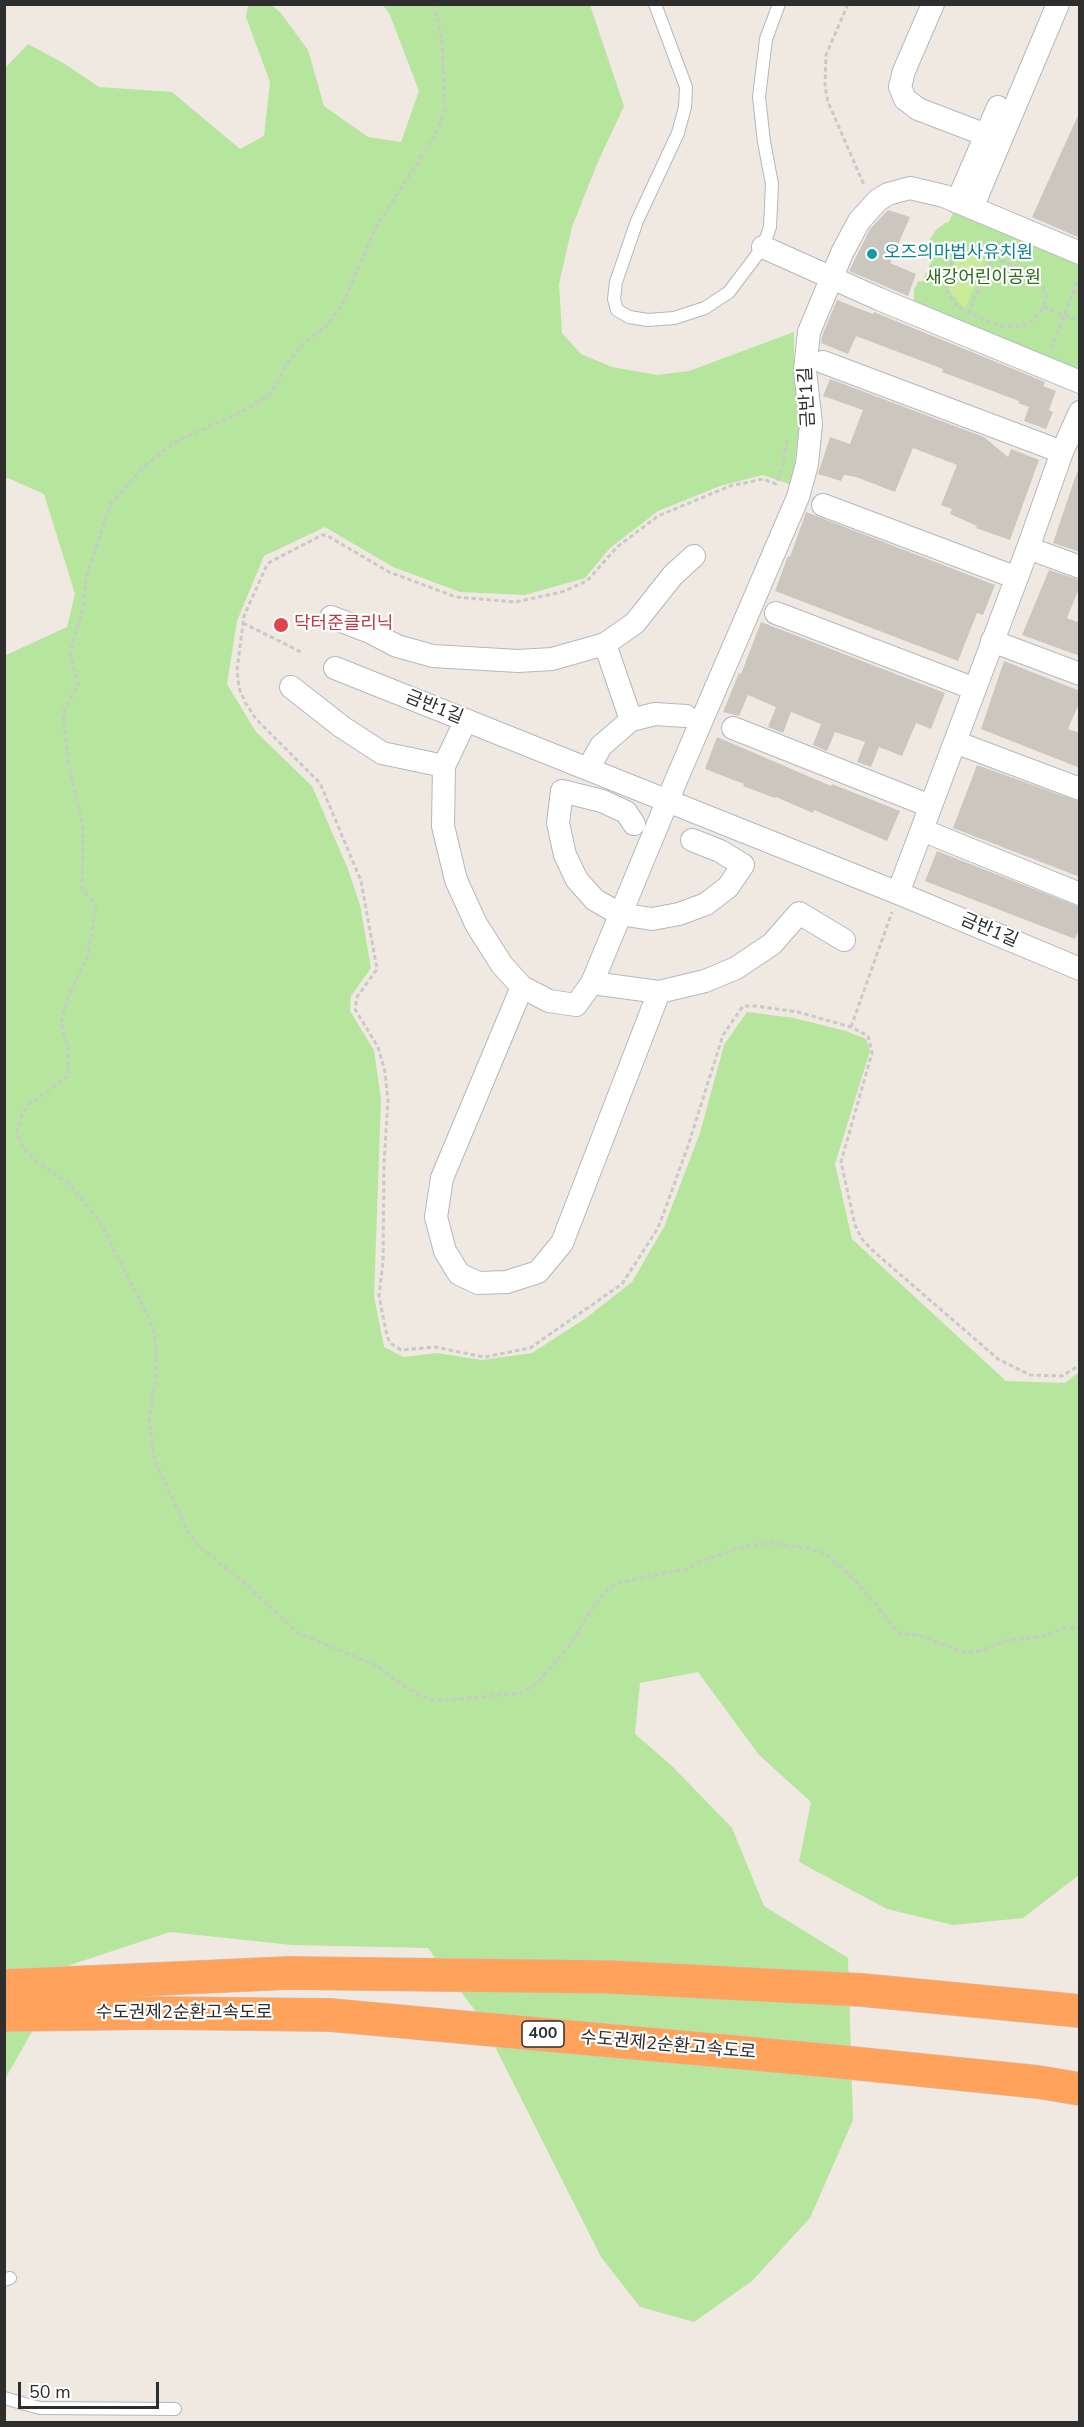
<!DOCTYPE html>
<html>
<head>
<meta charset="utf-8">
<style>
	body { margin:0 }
	#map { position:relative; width:1084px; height:2427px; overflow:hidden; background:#efe9e1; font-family:"Nunito Sans",sans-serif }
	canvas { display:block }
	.frame { position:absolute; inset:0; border:6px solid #2e2e2e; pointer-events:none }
	.scale { position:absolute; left:18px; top:2382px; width:141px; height:27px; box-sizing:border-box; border:3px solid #2e2e2e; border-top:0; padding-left:8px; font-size:18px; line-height:21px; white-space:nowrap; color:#2e2e2e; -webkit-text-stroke:4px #fff; paint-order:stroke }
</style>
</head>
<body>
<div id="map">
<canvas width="1084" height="2427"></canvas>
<div class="frame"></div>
<div class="scale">50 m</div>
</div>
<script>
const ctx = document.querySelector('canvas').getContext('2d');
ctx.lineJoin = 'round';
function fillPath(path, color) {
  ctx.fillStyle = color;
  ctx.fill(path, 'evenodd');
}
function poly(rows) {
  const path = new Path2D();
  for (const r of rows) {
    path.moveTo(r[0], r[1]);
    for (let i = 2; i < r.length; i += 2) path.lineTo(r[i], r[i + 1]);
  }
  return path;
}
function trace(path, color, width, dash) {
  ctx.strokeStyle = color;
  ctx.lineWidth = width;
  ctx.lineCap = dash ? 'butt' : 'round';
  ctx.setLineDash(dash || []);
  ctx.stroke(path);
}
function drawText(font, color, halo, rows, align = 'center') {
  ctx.font = font + ' "Nunito Sans","Noto Sans KR",sans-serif';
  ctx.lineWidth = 4.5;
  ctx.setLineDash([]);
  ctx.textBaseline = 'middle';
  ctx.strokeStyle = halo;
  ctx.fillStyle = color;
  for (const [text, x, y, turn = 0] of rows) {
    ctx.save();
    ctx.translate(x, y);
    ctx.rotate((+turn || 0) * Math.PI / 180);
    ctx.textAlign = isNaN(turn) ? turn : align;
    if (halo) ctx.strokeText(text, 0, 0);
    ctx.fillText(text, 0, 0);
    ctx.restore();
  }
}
const green = poly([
	[248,5,271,5,280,12,308,50,324,106,368,137,401,142,419,91,390,15,383,5,590,5,624,106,597,164,572,227,559,284,562,333,581,354,612,367,657,375,689,371,794,332,794,367,799,427,792,485,763,475,720,486,658,511,610,548,585,578,525,595,460,592,393,567,325,527,264,556,237,621,227,684,256,732,312,786,348,869,360,905,371,968,351,996,350,1011,374,1050,381,1099,374,1296,384,1347,403,1357,437,1353,482,1360,532,1353,586,1318,632,1282,664,1227,700,1133,724,1045,747,1012,794,1018,846,1031,866,1039,870,1051,835,1164,852,1239,1006,1381,1065,1383,1079,1372,1079,1875,1023,1918,953,1925,887,1909,799,1862,811,1802,759,1755,698,1672,640,1683,635,1734,673,1767,732,1828,764,1906,848,1958,853,2120,810,2218,752,2281,694,2322,640,2307,601,2257,480,2017,428,1948,292,1945,170,1932,70,1965,5,2079,4,656,67,627,75,594,44,494,8,478,5,478,5,68,28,44,65,64,99,87,172,92,240,149,264,136,270,82,246,17],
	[954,211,1079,264,1079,372,911,307,914,299,914,290,918,281,922,282,932,260,927,258,925,253,930,239,935,231,945,223,949,222]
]);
const pitch = poly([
	[972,256,987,259,965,308,961,305,950,291,948,275,953,264,962,258]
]);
const building = poly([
	[1080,111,1080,238,1032,217],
	[888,210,910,217,890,263,916,274,908,296,849,271,870,229],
	[837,300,873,314,874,312,1045,382,1043,386,1056,391,1049,410,1053,412,1046,429,1024,421,1029,407,1018,403,1019,401,942,372,943,369,856,336,848,354,821,343,822,336],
	[830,379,984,437,1008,457,1011,449,1039,460,1010,540,976,528,977,526,950,514,952,509,941,505,957,465,913,448,895,492,856,477,844,475,841,481,818,474,830,437,850,444,863,410,823,396],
	[1077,472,1080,473,1080,552,1053,543],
	[806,512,995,585,983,615,977,613,958,661,775,591,788,556,790,557],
	[1049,570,1080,580,1080,586,1067,618,1080,623,1080,656,1022,635],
	[761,622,945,693,931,729,916,723,902,756,879,747,871,767,857,762,865,742,835,732,827,751,813,745,821,724,791,712,783,733,768,727,776,707,748,695,739,716,723,712,739,673,741,674],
	[1004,661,1080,691,1080,701,1068,729,1080,733,1080,768,981,729],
	[717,737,831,786,832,784,900,811,887,841,814,810,813,813,776,797,775,798,743,786,744,784,705,769],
	[977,765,1080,802,1080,877,953,828],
	[937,851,1080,907,1080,927,1075,939,925,881]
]);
const path = poly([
	[438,4,436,12,442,41,445,110,435,136,376,227,342,305,327,325,301,346,287,364,271,394,245,410,177,441,142,468,110,505,86,578,83,607,70,654,78,684,63,713,68,761,83,828,82,888,96,906,88,955,67,1000,61,1022,68,1048,68,1076,28,1105,22,1114,17,1131,21,1145,36,1161,70,1185,99,1220,150,1321,155,1336,157,1371,149,1420,155,1462,190,1535,200,1547,247,1585,298,1633,377,1666,402,1685,417,1694,436,1701,521,1693,535,1685,569,1647,592,1609,608,1589,619,1583,640,1578,687,1569,699,1562,742,1547,771,1543,807,1548,825,1553,855,1580,900,1634,918,1635,966,1653,984,1650,1004,1641,1046,1636,1063,1628,1080,1627],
	[848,4,826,55,825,86,828,102,864,185],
	[979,253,1028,270,1038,279,1046,294,1046,300,1040,313,1028,324,1014,327,1000,326,964,311,953,302,946,288,946,270,958,257,979,253],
	[1044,307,1080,322],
	[968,314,1000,240],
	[1051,349,1080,275],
	[787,440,782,468,776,484,763,479,730,486,658,516,617,547,587,581,562,592,515,602,456,597,389,572,326,535,322,535,270,562,266,567,244,616,237,670,239,688,245,702,256,719,320,783,361,881,377,969,357,997,355,1009,378,1047,385,1072,388,1101,384,1163,383,1262,379,1296,387,1336,390,1343,401,1350,435,1347,484,1357,530,1348,622,1284,658,1228,663,1215,688,1146,723,1035,743,1006,755,1006,798,1012,851,1027,868,1036,872,1053,841,1162,855,1225,862,1239,872,1250,998,1359,1030,1375,1062,1376,1080,1365],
	[243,623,301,652],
	[851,1027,892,912]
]);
const service = poly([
	[655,4,686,87,685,107,678,133,637,221,616,282,614,299,617,310,629,317,648,320,674,318,705,308,729,292,763,247,770,227,772,184,764,142,759,97,766,39,779,4],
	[4,2280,10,2278],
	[4,2398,40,2408,175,2409]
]);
const minor = poly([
	[933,4,904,71,900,87,905,99,918,109,999,140],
	[957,202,998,107],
	[972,208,1058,4],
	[763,247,879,299,1080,382],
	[823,362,1062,452],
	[823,505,1017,578],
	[1028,548,1080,567],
	[776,613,975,689],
	[331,617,370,632,397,646,433,656,518,661,552,659,605,644,635,623,673,575,694,556],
	[992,641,1080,674],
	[605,644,631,720],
	[335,668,898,893,1080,969],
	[291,687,342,727,382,753,444,766],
	[466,720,444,766,443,826,456,880,476,924,502,965,522,987,549,1001,576,1005,592,983,677,778,798,497,807,464,811,424,805,370,809,332,842,253,859,221,878,200,888,194,910,188,944,196,1080,253],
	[733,728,930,806],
	[955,742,1080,789],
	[588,769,601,746,631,720,655,714,686,716],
	[634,824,626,812,602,801,562,791,558,823,565,855,577,880,595,900,620,914,652,919,679,914,706,904,728,887,743,865,720,851,692,840],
	[922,830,1080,894],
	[898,893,1028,548,1062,452,1080,412],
	[592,983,659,992,705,981,736,968,772,944,799,913,844,940],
	[522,987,442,1178,436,1217,445,1251,459,1274,478,1283,507,1282,538,1272,562,1243,659,992]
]);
const motorway = poly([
	[4,1986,288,1973,610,1977,862,1990,1080,2011],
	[4,2015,154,2013,330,2015,832,2061,1038,2082,1080,2089]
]);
const markers = [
	[872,254,6,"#0f9aa8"],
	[281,625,8,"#e0444e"]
];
const shields = [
	[543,2034,42]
];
const shieldNames = [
	["400",543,2034]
];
const cultureNames = [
	["오즈의마법사유치원",884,254]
];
const parkNames = [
	["새강어린이공원",983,279]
];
const streetNames = [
	["금반1길",808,397,-93],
	["금반1길",434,708,22],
	["금반1길",989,931,23],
	["수도권제2순환고속도로",184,2014],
	["수도권제2순환고속도로",668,2046,5]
];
const healthNames = [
	["닥터준클리닉",294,625]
];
fillPath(green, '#b6e59e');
fillPath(pitch, '#c9ec9a');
fillPath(building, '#cbc7bf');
trace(service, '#b4b7c1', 14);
trace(minor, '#b4b7c1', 24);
trace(motorway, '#c9c9c9', 34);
trace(path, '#c9c9c9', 3, [4.5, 3]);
trace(service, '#fff', 12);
trace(minor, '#fff', 22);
trace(motorway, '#ffa35c', 33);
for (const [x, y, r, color] of markers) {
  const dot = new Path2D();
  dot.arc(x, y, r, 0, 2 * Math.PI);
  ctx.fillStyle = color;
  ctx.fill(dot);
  trace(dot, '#fff', 2);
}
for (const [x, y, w] of shields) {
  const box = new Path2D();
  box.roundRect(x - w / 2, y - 13, w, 26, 4.5);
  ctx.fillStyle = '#fff';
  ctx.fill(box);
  trace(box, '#2e2e2e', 1.5);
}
drawText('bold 16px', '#2e2e2e', null, shieldNames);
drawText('18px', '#0d838f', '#fff', cultureNames, 'left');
drawText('18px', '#2c6e1b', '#fff', parkNames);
drawText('18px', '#2e2e2e', '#fff', streetNames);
drawText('18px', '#be3a42', '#fff', healthNames, 'left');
</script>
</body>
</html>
